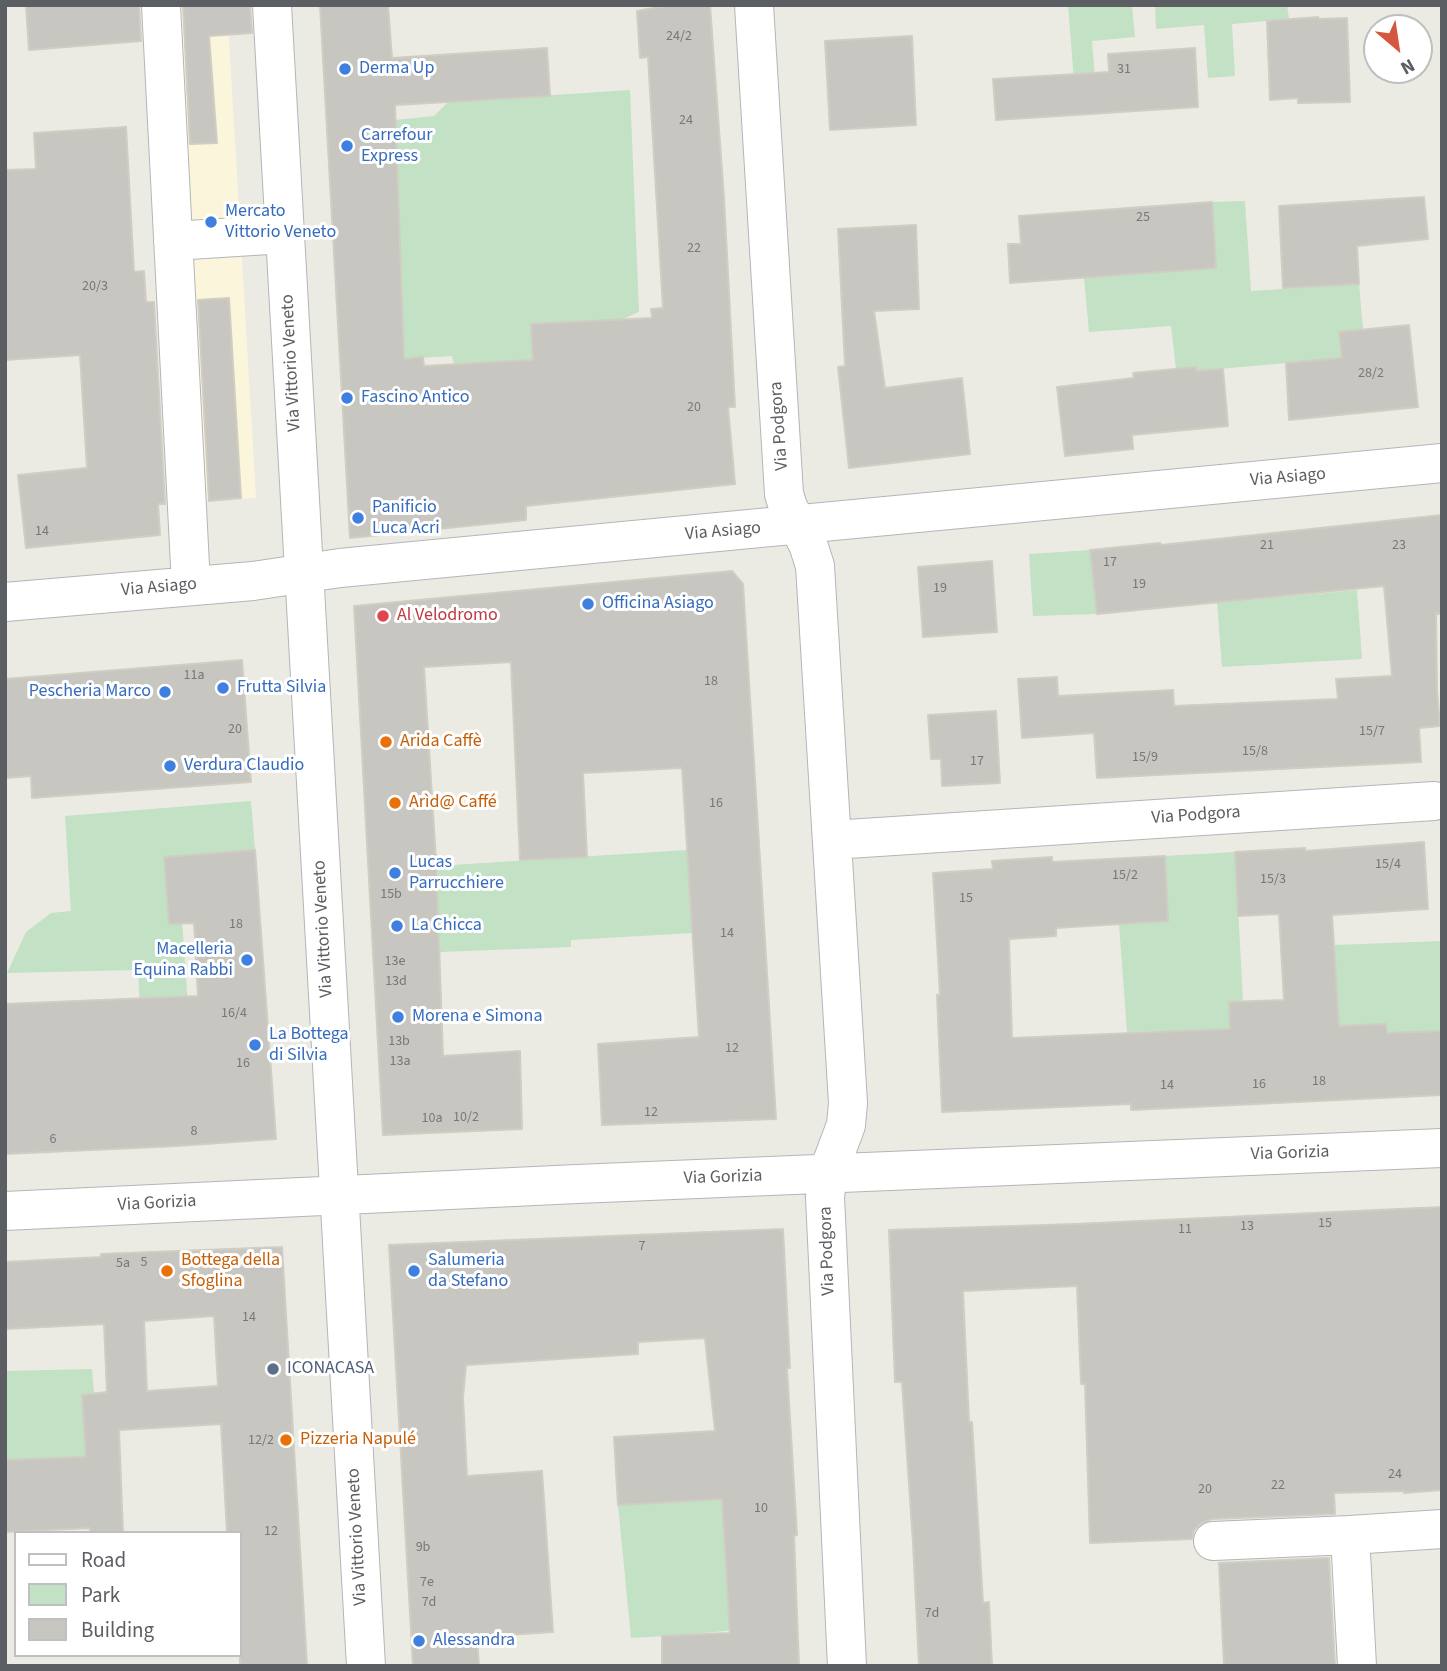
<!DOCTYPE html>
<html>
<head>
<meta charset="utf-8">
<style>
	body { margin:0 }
	#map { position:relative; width:1447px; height:1671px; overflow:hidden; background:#ecebe3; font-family:"Source Sans 3",sans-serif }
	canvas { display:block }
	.frame { position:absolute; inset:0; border:7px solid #5b5e62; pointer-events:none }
	.legend { position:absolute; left:14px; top:1531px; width:228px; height:126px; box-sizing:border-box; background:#fff; border:2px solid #bdbfc0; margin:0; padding:9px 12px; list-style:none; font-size:21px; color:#5b5e62 }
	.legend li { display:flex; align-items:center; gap:14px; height:35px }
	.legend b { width:35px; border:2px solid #bdbfc0 }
	.north { position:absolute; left:1363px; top:14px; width:70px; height:70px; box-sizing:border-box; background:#fff; border:2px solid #bdbfc0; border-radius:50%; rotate:151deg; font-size:19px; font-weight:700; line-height:28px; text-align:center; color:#5b5e62 }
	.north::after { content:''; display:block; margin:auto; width:24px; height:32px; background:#d55740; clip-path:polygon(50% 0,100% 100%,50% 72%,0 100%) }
</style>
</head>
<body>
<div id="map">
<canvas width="1447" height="1671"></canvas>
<div class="frame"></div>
<ul class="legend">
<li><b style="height:9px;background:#fff"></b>Road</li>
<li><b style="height:19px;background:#c2e1c5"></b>Park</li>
<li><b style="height:19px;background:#c8c6c0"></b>Building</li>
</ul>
<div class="north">N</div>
</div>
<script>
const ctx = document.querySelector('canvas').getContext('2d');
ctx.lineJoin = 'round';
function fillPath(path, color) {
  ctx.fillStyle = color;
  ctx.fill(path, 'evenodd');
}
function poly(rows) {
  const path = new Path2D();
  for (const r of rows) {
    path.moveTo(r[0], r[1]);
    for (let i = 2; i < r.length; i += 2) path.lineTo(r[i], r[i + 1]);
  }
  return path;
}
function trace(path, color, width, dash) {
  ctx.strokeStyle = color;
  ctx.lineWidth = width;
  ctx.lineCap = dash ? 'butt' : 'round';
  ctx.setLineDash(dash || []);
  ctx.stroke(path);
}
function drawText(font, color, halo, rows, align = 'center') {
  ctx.font = font + ' "Source Sans 3",sans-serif';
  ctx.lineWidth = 6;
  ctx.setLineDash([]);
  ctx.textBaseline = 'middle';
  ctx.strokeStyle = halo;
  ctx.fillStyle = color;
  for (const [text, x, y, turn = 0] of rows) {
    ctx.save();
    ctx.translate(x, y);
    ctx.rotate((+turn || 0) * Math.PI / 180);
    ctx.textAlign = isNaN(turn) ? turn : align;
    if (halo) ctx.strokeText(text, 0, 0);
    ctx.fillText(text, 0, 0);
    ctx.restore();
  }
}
const commercial = poly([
	[170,5,227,5,256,498,199,501]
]);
const green = poly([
	[1068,5,1132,5,1135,37,1092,41,1095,79,1074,81],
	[1155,5,1287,5,1289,19,1232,24,1235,76,1208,78,1204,25,1156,29],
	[630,90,639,312,623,319,531,324,533,360,454,364,452,356,404,359,395,120,434,116,448,102],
	[1245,201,1251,291,1359,284,1363,329,1339,332,1343,366,1298,362,1196,371,1196,367,1176,369,1171,326,1089,332,1084,278,1091,277,1086,211,1142,207,1148,273,1216,268,1212,202],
	[1090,550,1097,614,1033,616,1029,554],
	[1357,590,1362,659,1222,667,1217,603],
	[251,801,255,850,164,857,168,908,181,906,193,1076,141,1032,138,970,7,973,26,932,51,913,71,911,65,816],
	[687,850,692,933,571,940,571,947,440,952,436,866],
	[1235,852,1243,1001,1229,1002,1230,1041,1167,1044,1166,1031,1127,1032,1119,924,1168,921,1165,856],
	[1442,941,1442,1031,1387,1033,1386,1024,1338,1026,1334,945],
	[92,1369,94,1394,120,1456,5,1460,5,1371],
	[726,1499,736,1630,682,1635,631,1638,618,1505]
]);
const building = poly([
	[26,5,139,5,141,41,29,50,26,5],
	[183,5,250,5,252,33,209,36,217,143,190,144,183,5],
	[320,5,388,5,392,58,547,48,550,96,395,105,404,359,423,357,424,366,533,360,531,324,652,318,651,309,663,308,648,57,640,58,637,11,670,5,710,5,724,198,735,407,728,407,735,484,526,506,526,520,350,538,320,5],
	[1318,17,1319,19,1347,18,1350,102,1298,103,1298,98,1270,100,1267,21,1318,17],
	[912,36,916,125,830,130,825,41,912,36],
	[1195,48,1198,107,996,120,993,79,1109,72,1108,54,1195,48],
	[126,127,134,272,144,271,146,302,154,302,165,504,158,504,160,535,26,548,18,475,87,468,80,355,5,360,5,170,36,169,34,133,126,127],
	[1424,197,1428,239,1357,246,1359,284,1283,288,1279,206,1424,197],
	[1212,202,1216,268,1010,283,1008,244,1021,244,1019,216,1212,202],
	[916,225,919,309,874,311,885,388,962,378,970,454,849,468,838,367,845,366,838,229,916,225],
	[229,298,241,498,209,501,198,300,229,298],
	[1409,325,1418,407,1289,420,1286,363,1342,358,1339,332,1409,325],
	[1196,367,1196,371,1223,369,1228,426,1132,435,1133,449,1065,456,1057,387,1134,378,1133,373,1196,367],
	[1442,515,1442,614,1436,614,1437,690,1440,726,1419,728,1421,762,1097,778,1094,733,1022,738,1018,679,1057,677,1058,696,1173,690,1174,706,1338,699,1336,679,1392,676,1384,586,1097,614,1090,550,1160,543,1161,545,1442,515],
	[992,561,997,632,923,637,918,567,992,561],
	[732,571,743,584,776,1119,602,1125,598,1044,699,1037,682,768,583,773,587,857,520,860,511,662,424,667,436,861,443,1056,520,1051,522,1129,383,1135,354,606,732,571],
	[242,660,251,782,32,798,31,776,5,778,5,679,242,660],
	[996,711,1000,783,942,786,941,759,931,759,928,715,996,711],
	[1424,842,1428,909,1332,915,1339,1026,1386,1024,1387,1033,1442,1031,1442,1095,1131,1110,1131,1104,942,1112,937,995,940,995,933,873,993,869,992,861,1052,857,1052,862,1165,856,1168,921,1056,928,1056,936,1009,939,1012,1038,1230,1029,1229,1002,1284,1000,1279,914,1238,916,1235,852,1305,848,1305,851,1424,842],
	[255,850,276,1139,177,1146,5,1154,5,1004,198,996,194,923,169,924,164,857,255,850],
	[1442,1207,1442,1490,1404,1493,1404,1491,1334,1493,1335,1514,1212,1519,1201,1523,1194,1530,1192,1539,1090,1543,1085,1384,1081,1384,1077,1286,963,1291,969,1422,972,1422,983,1603,989,1602,992,1666,919,1666,913,1543,902,1382,895,1382,889,1230,1075,1224,1442,1207],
	[783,1229,790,1368,787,1368,797,1535,794,1536,799,1666,662,1666,662,1636,730,1633,722,1499,618,1505,614,1437,715,1431,705,1338,638,1342,638,1354,466,1365,463,1397,467,1476,542,1471,553,1632,477,1637,479,1666,413,1666,389,1245,783,1229],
	[282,1247,307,1666,240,1666,240,1533,227,1533,221,1424,119,1430,123,1533,90,1533,90,1528,5,1532,5,1460,86,1457,82,1395,107,1392,104,1324,5,1329,5,1262,101,1257,101,1254,282,1247],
	[214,1316,218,1386,147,1391,144,1321,214,1316],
	[1329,1558,1335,1666,1224,1666,1219,1563,1329,1558]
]);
const minor = poly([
	[161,5,191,585],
	[272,5,366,1666],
	[754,5,784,494,788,507,808,544,815,566,848,1103,846,1125,828,1173,825,1197,847,1666],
	[173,241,284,234],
	[5,602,253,581,340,568,1442,463],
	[832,840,1434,801],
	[5,1211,577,1184,1442,1148],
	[1350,1535,1442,1529],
	[1213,1541,1350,1535,1357,1666]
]);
const markers = [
	[345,69,7,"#3f7fe0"],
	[347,146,7,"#3f7fe0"],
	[211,222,7,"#3f7fe0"],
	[347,398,7,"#3f7fe0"],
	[358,518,7,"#3f7fe0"],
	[588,604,7,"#3f7fe0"],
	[383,616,7,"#e0444e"],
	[223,688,7,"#3f7fe0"],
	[165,692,7,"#3f7fe0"],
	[386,742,7,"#e8710a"],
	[170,766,7,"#3f7fe0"],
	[395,803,7,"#e8710a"],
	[395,873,7,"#3f7fe0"],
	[397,926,7,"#3f7fe0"],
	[247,960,7,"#3f7fe0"],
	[398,1017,7,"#3f7fe0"],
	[255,1045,7,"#3f7fe0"],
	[167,1271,7,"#e8710a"],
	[414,1271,7,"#3f7fe0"],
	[273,1369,7,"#5c6f8a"],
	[286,1440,7,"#e8710a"],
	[419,1641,7,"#3f7fe0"]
];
const numberNames = [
	["24/2",679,37],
	["31",1124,70],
	["24",686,121],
	["25",1143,218],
	["22",694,249],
	["20/3",95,287],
	["28/2",1371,374],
	["20",694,408],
	["14",42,532],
	["21",1267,546],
	["23",1399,546],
	["17",1110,563],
	["19",1139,585],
	["19",940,589],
	["11a",194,676],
	["18",711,682],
	["20",235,730],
	["15/7",1372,732],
	["15/8",1255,752],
	["15/9",1145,758],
	["17",977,762],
	["16",716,804],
	["15/4",1388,865],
	["15/2",1125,876],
	["15/3",1273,880],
	["15b",391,895],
	["15",966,899],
	["18",236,925],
	["14",727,934],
	["13e",395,962],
	["13d",396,982],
	["16/4",234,1014],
	["13b",399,1042],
	["12",732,1049],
	["13a",400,1062],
	["16",243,1064],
	["18",1319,1082],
	["16",1259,1085],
	["14",1167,1086],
	["12",651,1113],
	["10/2",466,1118],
	["10a",432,1119],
	["8",194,1132],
	["6",53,1140],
	["15",1325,1224],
	["13",1247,1227],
	["11",1185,1230],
	["7",642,1247],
	["5",144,1263],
	["5a",123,1264],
	["14",249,1318],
	["12/2",261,1441],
	["24",1395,1475],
	["22",1278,1486],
	["20",1205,1490],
	["10",761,1509],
	["12",271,1532],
	["9b",423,1548],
	["7e",427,1583],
	["7d",429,1603],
	["7d",932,1614]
];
const shopNames = [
	["Derma Up",359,69],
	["Carrefour",361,136],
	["Express",361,157],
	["Mercato",225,212],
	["Vittorio Veneto",225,233],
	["Fascino Antico",361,398],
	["Panificio",372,508],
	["Luca Acri",372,529],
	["Officina Asiago",602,604],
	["Frutta Silvia",237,688],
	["Pescheria Marco",151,692,"right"],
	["Verdura Claudio",184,766],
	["Lucas",409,863],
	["Parrucchiere",409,884],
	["La Chicca",411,926],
	["Macelleria",233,950,"right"],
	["Equina Rabbi",233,971,"right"],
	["Morena e Simona",412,1017],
	["La Bottega",269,1035],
	["di Silvia",269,1056],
	["Salumeria",428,1261],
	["da Stefano",428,1282],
	["Alessandra",433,1641]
];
const streetNames = [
	["Via Vittorio Veneto",292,363,-93],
	["Via Podgora",780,426,-94],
	["Via Asiago",1288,478,-5],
	["Via Asiago",723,532,-5],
	["Via Asiago",159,588,-5],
	["Via Podgora",1196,816,-4],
	["Via Vittorio Veneto",324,929,-93],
	["Via Gorizia",1290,1154,-2],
	["Via Gorizia",723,1178,-2],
	["Via Gorizia",157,1204,-3],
	["Via Podgora",828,1251,-92],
	["Via Vittorio Veneto",358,1537,-93]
];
const healthNames = [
	["Al Velodromo",397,616]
];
const foodNames = [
	["Arida Caffè",400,742],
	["Arìd@ Caffé",409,803],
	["Bottega della",181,1261],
	["Sfoglina",181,1282],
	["Pizzeria Napulé",300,1440]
];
const serviceNames = [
	["ICONACASA",287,1369]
];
fillPath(commercial, '#faf5db');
fillPath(green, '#c2e1c5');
fillPath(building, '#c8c6c0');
trace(building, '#d0cdc2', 2);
trace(minor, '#b3b5b9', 40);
trace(minor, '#fff', 38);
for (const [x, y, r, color] of markers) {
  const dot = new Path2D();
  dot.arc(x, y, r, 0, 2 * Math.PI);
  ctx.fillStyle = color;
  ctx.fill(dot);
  trace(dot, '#fff', 2.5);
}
drawText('14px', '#76787a', null, numberNames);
drawText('18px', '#366cbe', '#fff', shopNames, 'left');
drawText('18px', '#5b5e62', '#fff', streetNames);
drawText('18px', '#be3a42', '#fff', healthNames, 'left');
drawText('18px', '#c56008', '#fff', foodNames, 'left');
drawText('18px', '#4e5e75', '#fff', serviceNames, 'left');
</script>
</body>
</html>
